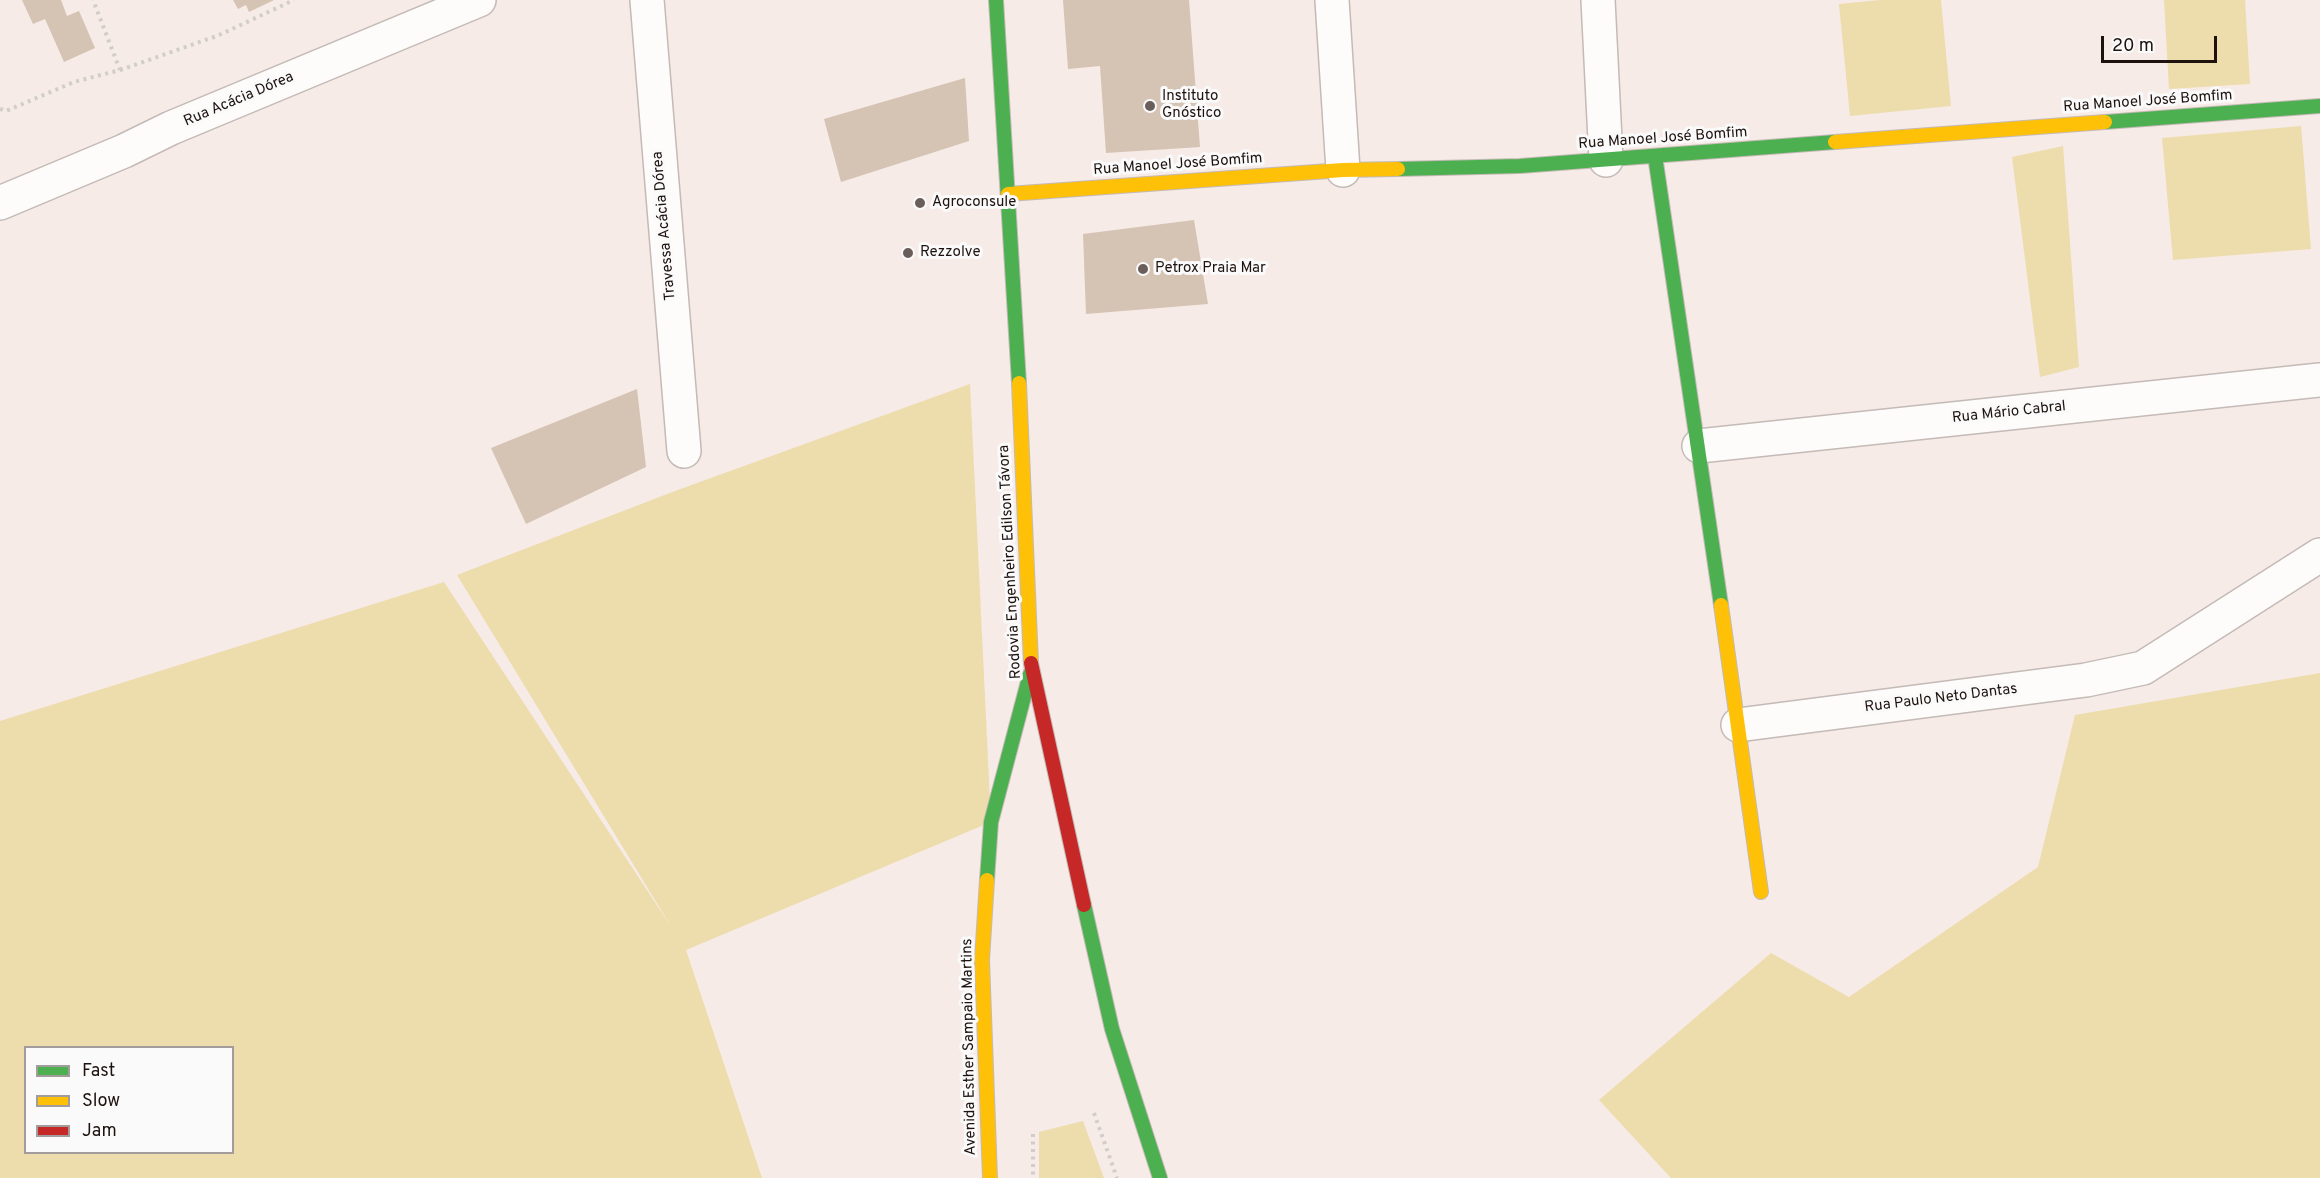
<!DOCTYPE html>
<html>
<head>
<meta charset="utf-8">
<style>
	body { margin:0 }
	#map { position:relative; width:2320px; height:1178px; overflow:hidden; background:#f6ebe7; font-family:Overpass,sans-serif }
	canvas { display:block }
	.legend { position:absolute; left:24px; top:1046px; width:210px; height:108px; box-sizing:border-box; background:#fafafa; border:2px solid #a29d9c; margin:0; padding:8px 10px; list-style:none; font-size:18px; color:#1d120e }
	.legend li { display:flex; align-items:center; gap:12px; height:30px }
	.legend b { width:30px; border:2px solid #a29d9c }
	.scale { position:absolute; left:2101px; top:36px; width:116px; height:27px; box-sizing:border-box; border:3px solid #1d120e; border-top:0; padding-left:8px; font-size:18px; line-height:21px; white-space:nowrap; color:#1d120e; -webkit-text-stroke:4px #fafafa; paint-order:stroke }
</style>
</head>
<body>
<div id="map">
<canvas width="2320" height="1178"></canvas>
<ul class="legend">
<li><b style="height:8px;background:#4caf50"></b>Fast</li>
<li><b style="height:8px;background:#ffc107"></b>Slow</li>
<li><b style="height:8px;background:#c62828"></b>Jam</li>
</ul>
<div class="scale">20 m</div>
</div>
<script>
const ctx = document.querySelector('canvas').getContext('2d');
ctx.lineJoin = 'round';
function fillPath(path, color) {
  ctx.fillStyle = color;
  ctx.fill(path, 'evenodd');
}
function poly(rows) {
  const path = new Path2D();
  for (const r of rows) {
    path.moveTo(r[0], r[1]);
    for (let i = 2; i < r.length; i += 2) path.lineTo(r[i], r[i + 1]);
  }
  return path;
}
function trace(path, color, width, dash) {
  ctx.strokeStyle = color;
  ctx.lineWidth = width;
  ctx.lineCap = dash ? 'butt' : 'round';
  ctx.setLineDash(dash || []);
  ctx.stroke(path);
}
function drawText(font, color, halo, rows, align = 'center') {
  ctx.font = font + ' Overpass,sans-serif';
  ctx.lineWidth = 6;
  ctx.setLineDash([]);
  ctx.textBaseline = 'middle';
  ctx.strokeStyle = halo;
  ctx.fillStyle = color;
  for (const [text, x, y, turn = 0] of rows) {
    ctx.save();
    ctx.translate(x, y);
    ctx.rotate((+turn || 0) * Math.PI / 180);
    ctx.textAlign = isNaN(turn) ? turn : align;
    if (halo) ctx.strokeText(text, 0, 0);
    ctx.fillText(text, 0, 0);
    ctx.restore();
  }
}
const green = poly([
	[1880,0,1941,0,1951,106,1850,116,1839,4],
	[2164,0,2245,0,2250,84,2169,89],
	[2301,126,2311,249,2173,260,2162,138],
	[2063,146,2079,367,2040,377,2012,157],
	[970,384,991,822,686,950,762,1178,0,1178,0,721,444,582,672,928,457,575,675,491],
	[26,1048,232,1048,232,1152,26,1152],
	[2320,673,2320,1178,1671,1178,1599,1100,1771,953,1849,997,2038,867,2075,715],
	[1083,1121,1104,1178,1039,1178,1039,1132]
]);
const building = poly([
	[22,0,61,0,67,16,79,11,95,48,64,62,45,19,33,24],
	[233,0,274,0,249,12,246,5,238,9],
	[1063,0,1189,0,1200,147,1106,153,1100,66,1068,69],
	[965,78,969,141,841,182,824,119],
	[1194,220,1208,304,1086,314,1083,234],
	[637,389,646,467,526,524,491,448]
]);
const path = poly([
	[120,70,217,36,294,0],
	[0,109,6,111,74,82,120,70,93,0],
	[1094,1113,1117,1178],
	[1033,1134,1033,1178]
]);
const street = poly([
	[647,0,684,451],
	[1332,0,1343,170],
	[1598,0,1606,160],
	[0,203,124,151,171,128,479,0],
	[1699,446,2320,380],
	[1738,725,2086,680,2143,668,2320,555]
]);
const fast = poly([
	[996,0,1019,383],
	[2105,122,2320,106],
	[1655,156,1721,605],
	[1398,169,1520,166,1835,142],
	[987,880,991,822,1030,674],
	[1084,905,1112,1029,1160,1178]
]);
const slow = poly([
	[1835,142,2105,122],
	[1008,194,1343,170,1398,169],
	[1019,383,1031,663],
	[1721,605,1761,892],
	[987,880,982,960,990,1178]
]);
const jam = poly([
	[1031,663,1084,905]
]);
const markers = [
	[1150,106,6,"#695e5a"],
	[920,203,6,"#695e5a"],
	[908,253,6,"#695e5a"],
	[1143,269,6,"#695e5a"]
];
const poiNames = [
	["Instituto",1162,97],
	["Gnóstico",1162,114],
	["Agroconsule",932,203],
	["Rezzolve",920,253],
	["Petrox Praia Mar",1155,269]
];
const streetNames = [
	["Rua Acácia Dórea",239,100,-23],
	["Rua Manoel José Bomfim",2148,102,-4],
	["Rua Manoel José Bomfim",1663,139,-4],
	["Rua Manoel José Bomfim",1178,165,-4],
	["Travessa Acácia Dórea",665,226,-95],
	["Rua Mário Cabral",2009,413,-6],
	["Rodovia Engenheiro Edilson Távora",1011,562,-93],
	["Rua Paulo Neto Dantas",1941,699,-7],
	["Avenida Esther Sampaio Martins",970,1047,-91]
];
fillPath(green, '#eddcac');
fillPath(building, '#d5c3b4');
trace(street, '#c4bab6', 36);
trace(fast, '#c4bab6', 16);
trace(slow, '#c4bab6', 16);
trace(jam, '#c4bab6', 16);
trace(path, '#d1cdcb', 4, [3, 4.5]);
trace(street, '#fefcfb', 33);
trace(fast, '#4caf50', 14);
trace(slow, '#ffc107', 14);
trace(jam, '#c62828', 14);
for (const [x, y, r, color] of markers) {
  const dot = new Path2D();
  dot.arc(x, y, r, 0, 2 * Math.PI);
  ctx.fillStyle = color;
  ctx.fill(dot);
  trace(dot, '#fafafa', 2);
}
drawText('15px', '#1d120e', '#fafafa', poiNames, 'left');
drawText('15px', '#1d120e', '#fafafa', streetNames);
</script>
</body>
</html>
